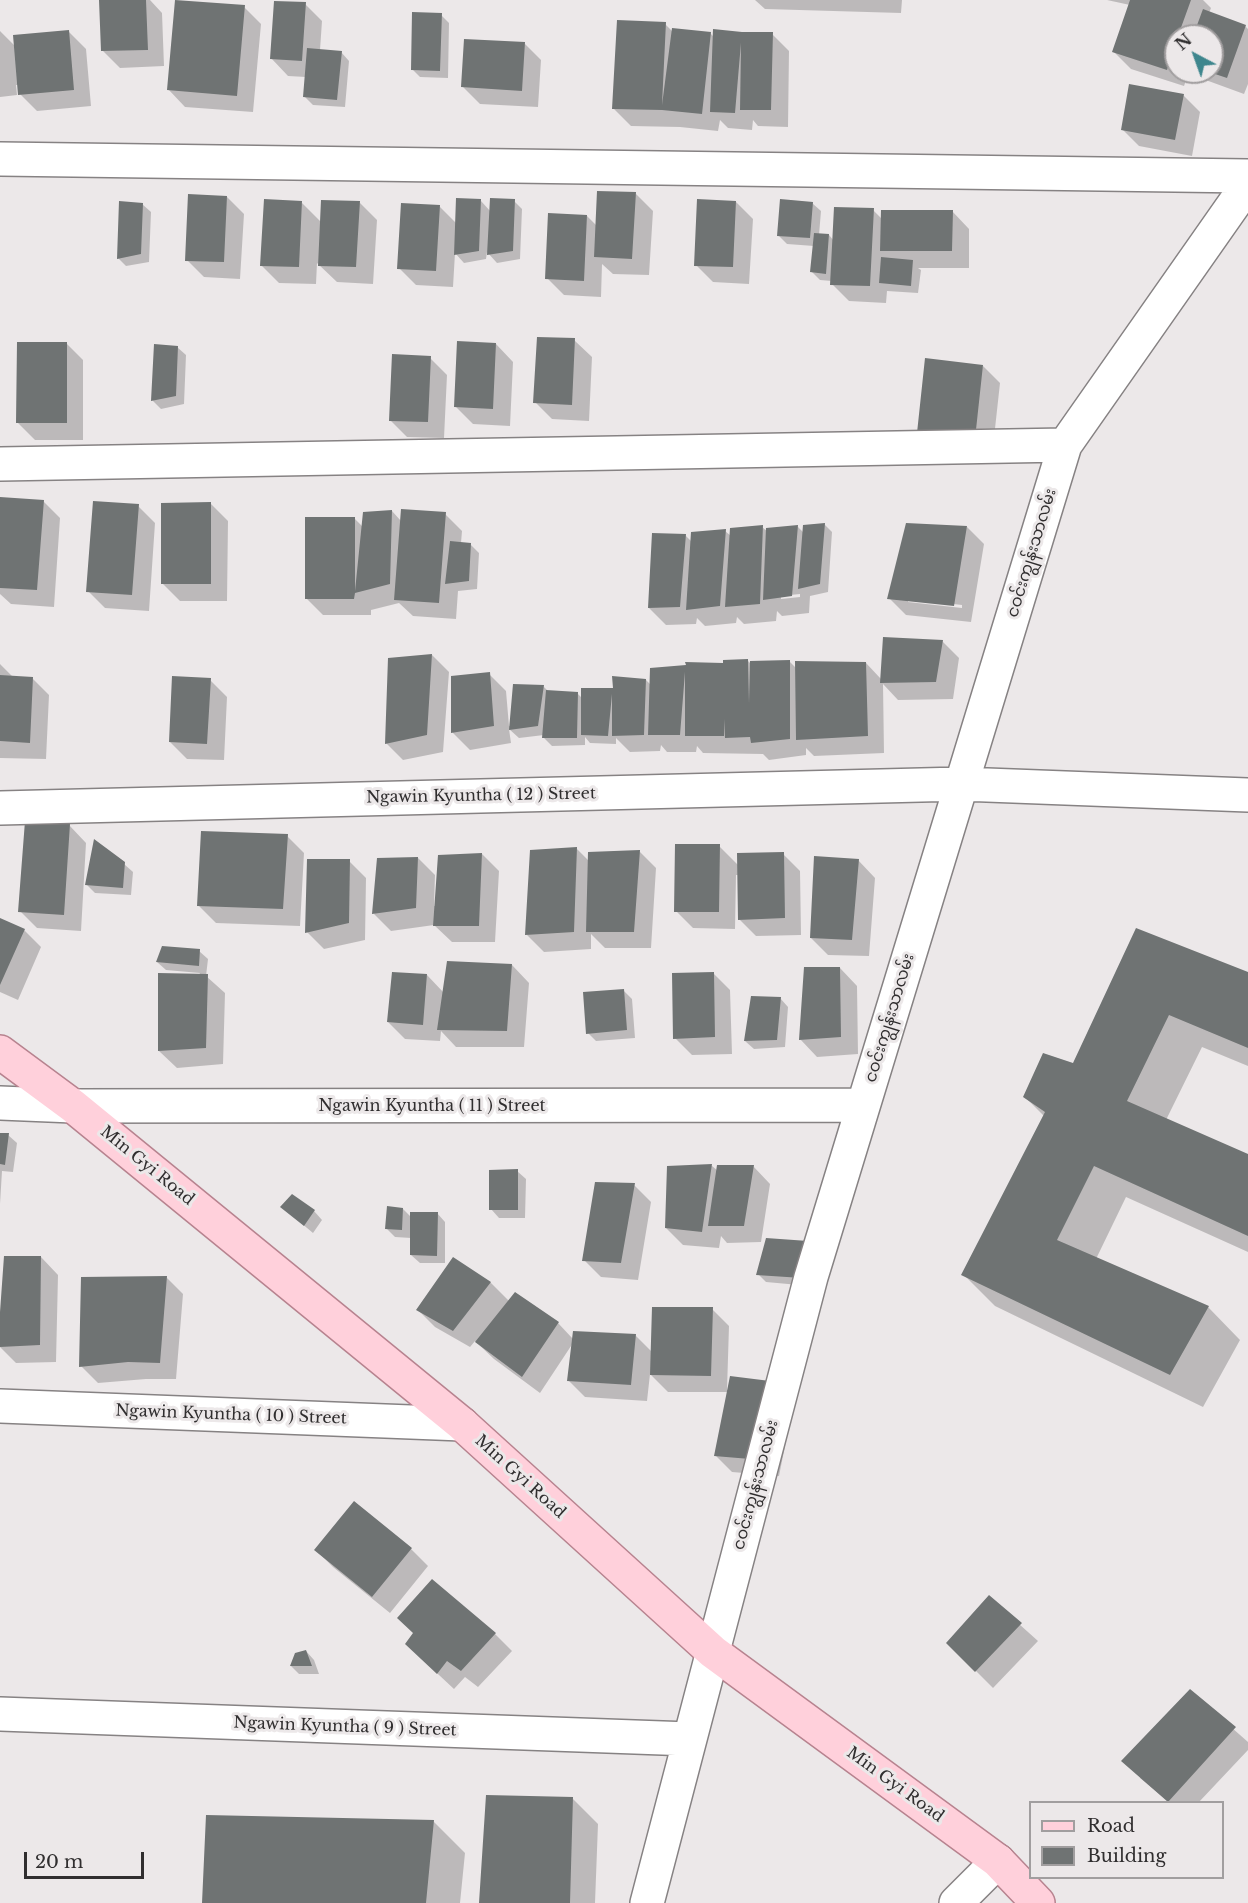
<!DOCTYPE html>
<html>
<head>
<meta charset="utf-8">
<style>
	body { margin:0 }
	#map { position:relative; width:1248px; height:1903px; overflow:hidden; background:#ece8e9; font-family:"Libre Baskerville",serif }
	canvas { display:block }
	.legend { position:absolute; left:1029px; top:1801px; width:195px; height:78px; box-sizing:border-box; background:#ece8e9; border:2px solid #a19e9f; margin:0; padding:8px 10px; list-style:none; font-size:18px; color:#302e2f }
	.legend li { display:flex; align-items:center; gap:12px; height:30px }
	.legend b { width:30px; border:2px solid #a19e9f }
	.north { position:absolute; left:1164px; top:24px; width:60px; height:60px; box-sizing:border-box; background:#ece8e9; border:2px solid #a19e9f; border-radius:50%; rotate:319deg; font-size:16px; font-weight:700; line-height:24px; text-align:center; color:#302e2f }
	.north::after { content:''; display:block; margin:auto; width:21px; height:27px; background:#3e868d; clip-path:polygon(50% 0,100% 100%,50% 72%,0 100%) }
	.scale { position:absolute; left:24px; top:1852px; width:120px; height:27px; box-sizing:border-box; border:3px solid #302e2f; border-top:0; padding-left:8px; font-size:18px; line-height:21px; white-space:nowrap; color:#302e2f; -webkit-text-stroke:4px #ece8e9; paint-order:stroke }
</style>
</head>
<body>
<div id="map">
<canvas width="1248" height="1903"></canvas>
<ul class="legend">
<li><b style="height:8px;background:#ffd0db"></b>Road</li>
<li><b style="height:16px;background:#6f7373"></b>Building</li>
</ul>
<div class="north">N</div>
<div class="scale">20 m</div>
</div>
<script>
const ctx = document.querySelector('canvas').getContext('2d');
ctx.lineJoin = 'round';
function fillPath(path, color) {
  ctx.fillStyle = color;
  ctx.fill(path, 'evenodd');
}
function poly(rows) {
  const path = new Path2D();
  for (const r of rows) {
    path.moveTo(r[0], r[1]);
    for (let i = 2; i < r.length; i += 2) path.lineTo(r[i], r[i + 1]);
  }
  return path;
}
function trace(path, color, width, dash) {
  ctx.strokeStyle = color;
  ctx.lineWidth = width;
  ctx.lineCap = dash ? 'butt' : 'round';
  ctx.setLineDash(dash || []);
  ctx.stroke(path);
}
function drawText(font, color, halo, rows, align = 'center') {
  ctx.font = font + ' "Libre Baskerville","Noto Sans Myanmar",serif';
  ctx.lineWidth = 6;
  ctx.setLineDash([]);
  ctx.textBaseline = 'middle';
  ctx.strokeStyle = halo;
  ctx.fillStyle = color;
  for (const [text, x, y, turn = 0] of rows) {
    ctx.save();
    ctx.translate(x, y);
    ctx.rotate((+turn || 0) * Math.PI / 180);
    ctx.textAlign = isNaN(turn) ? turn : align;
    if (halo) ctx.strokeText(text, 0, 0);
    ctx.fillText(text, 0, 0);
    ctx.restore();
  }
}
const shadow = poly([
	[101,0,150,0,162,13,164,66,120,68,103,51],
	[755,0,902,0,901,13,765,9],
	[1107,0,1203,0,1211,8,1209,13,1245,26,1248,29,1248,84,1244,94,1203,79,1195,72,1212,72,1212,36,1176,36,1176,72,1189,72,1184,86,1131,69,1114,52,1130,5],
	[305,4,322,21,320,50,341,52,349,61,345,107,313,105,304,96,306,77,288,76,271,58],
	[244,7,261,24,253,112,185,107,168,89],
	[441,15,449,23,448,78,420,77,412,69],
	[665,24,673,32,710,33,715,38,772,34,789,51,788,127,758,126,753,120,752,130,728,128,720,120,718,131,680,127,631,126,614,109],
	[0,31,15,46,69,32,86,49,91,106,37,111,20,94,19,85,16,85,17,95,0,97],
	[524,43,541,60,538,107,480,104,463,87],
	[1183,95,1200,112,1192,156,1139,146,1122,129],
	[636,194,653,211,649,275,613,274,602,264,601,297,564,295,547,278,587,216,597,226],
	[227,197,244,214,240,279,204,277,187,260],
	[481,201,491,212,514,201,522,209,520,259,497,263,487,252,486,259,464,263,455,253,453,287,416,285,399,268,439,206,457,224],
	[736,202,753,219,749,284,713,282,696,265],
	[302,203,322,223,360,203,377,220,373,284,337,282,317,263,316,284,279,283,262,266],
	[812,203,821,211,819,235,829,235,834,241,873,210,882,219,952,211,969,229,969,268,918,268,921,270,918,293,887,291,886,303,849,301,832,284,832,281,820,280,812,272,814,246,787,244,779,236],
	[142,204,151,212,149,262,126,266,118,258],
	[574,340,592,357,589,421,552,419,535,402],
	[66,343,83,360,83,440,35,440,18,423],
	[496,344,513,362,510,426,473,424,456,407],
	[177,347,186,355,184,404,161,409,153,401],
	[430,358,447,375,444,438,407,437,390,420],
	[983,366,1000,383,992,456,936,450],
	[0,498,43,501,60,518,54,607,11,604,0,594],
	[211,504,228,521,227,601,180,601,163,584],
	[138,506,155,523,149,611,105,608,88,591],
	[392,511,401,521,445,514,462,531,461,543,470,544,479,553,477,589,458,591,456,619,413,616,399,603,371,610,371,615,323,615,306,598,354,518,363,527],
	[824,524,832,532,828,592,810,596,809,613,782,616,777,611,776,621,744,624,737,617,736,623,705,626,697,618,696,624,666,625,649,608,685,535,692,542,725,531,731,536,762,527,768,532,798,527,804,533],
	[800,594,800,597,781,599,781,596],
	[967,527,984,544,971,622,906,615,889,598],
	[908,599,962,605,962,608,908,602],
	[942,641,959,658,953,699,898,700,883,684,884,753,814,756,806,748,806,755,769,760,763,754,703,753,697,746,696,752,667,752,661,745,660,751,630,752,616,738,616,744,590,743,585,737,585,745,552,746,544,738,544,735,519,738,509,729,511,743,470,750,453,733,452,677,489,674,506,691,509,726,511,726,543,686,549,692,577,693,583,699,646,680,651,685,651,670,725,665,748,661,750,663,789,661,797,669,866,663,881,679],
	[432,655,449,672,443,752,403,760,386,743],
	[0,664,13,677,32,678,49,695,46,759,0,758],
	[210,680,227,697,224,760,187,759,170,742],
	[69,825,86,843,81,931,37,928,20,911],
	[287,836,304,853,300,926,216,923,199,906],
	[719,846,739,866,783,854,800,871,801,935,756,936,739,919,739,875,736,875,735,929,693,928,676,911],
	[576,848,590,862,639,851,656,868,651,948,605,948,591,934,591,949,544,952,527,935],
	[482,854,499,871,495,942,452,942,434,925,391,931,374,914,418,858,435,875,434,906,436,906],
	[858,860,875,878,869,956,828,955,811,938],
	[349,861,366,878,365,940,324,949,307,932],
	[124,864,133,872,131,895,95,893,87,885],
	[0,919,24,930,41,947,18,1000,0,992],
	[1137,930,1248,974,1248,1066,1202,1047,1166,1120,1248,1155,1248,1252,1126,1197,1096,1259,1208,1307,1240,1340,1203,1407,995,1306,963,1274,1044,1116,1024,1096,1074,1065],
	[199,951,208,959,206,976,225,993,223,1064,177,1068,159,1051,200,973,166,970,157,962],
	[512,965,529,983,524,1047,456,1047,441,1031,440,1041,405,1039,388,1022,427,975,444,993],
	[840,968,857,986,858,1054,817,1057,800,1039],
	[713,973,730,990,732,1054,692,1055,675,1038],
	[623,990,632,999,635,1038,596,1041,588,1033],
	[780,998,788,1007,785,1047,754,1049,745,1041],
	[0,1134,8,1135,17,1143,13,1172,2,1171,0,1204],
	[712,1166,718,1171,753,1166,770,1184,761,1242,727,1243,721,1236,719,1248,683,1245,666,1228,669,1168],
	[517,1171,526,1179,525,1218,499,1218,491,1209],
	[634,1185,651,1202,638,1280,601,1277,584,1260],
	[282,1207,314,1211,322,1220,313,1233],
	[403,1209,411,1217,437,1213,445,1222,445,1263,420,1263,411,1255,411,1238,395,1237,387,1229],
	[767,1240,810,1286,766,1282,758,1274],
	[41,1257,58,1275,56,1362,16,1363,0,1347,0,1331],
	[453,1259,491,1283,509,1301,558,1323,573,1339,635,1335,652,1352,712,1309,729,1326,727,1390,794,1401,779,1476,732,1472,715,1455,729,1392,668,1392,650,1374,647,1401,585,1397,568,1380,573,1343,540,1393,494,1359,475,1341,470,1347,435,1327,418,1310],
	[166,1277,183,1294,176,1379,146,1379,98,1383,81,1366],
	[411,1549,428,1566,390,1613,333,1567,316,1550],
	[989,1597,1038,1641,993,1688,948,1643],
	[495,1634,512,1651,478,1687,465,1677,454,1689,424,1661],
	[306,1651,314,1660,319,1674,299,1674,291,1666,296,1654],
	[1190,1691,1248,1742,1248,1750,1199,1802,1169,1802,1140,1778],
	[573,1799,598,1824,595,1903,481,1903],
	[433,1821,465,1853,460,1903,204,1903]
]);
const building = poly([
	[99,0,146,0,148,50,101,51],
	[175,0,245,5,237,96,167,90],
	[1130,0,1191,0,1178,36,1176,36,1176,43,1167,70,1112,52],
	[274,1,306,2,302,61,270,59],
	[1203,9,1246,25,1227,78,1212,73,1212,36,1193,36],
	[412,12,442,13,440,71,411,70],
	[617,20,666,22,662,105,672,28,711,32,702,114,662,110,612,109],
	[713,29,742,32,773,32,771,110,740,110,741,43,735,113,710,112],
	[69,30,74,90,18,95,13,35],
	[464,39,525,42,522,91,461,87],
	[307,48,342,51,337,100,303,97],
	[1129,84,1184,94,1175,140,1121,130],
	[597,191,636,192,632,259,594,257],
	[188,194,227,196,224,262,185,261],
	[456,198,481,199,479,251,454,255],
	[490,198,515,199,513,251,487,255],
	[264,199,302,201,299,267,260,266],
	[697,199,736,201,733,267,694,266],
	[780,199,813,202,810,238,777,236],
	[321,200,360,201,356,267,318,266],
	[119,201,143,203,141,254,117,259],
	[401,203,440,205,436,271,397,269],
	[834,207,874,208,870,286,830,285],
	[881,210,953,210,952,251,880,251],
	[548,213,587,215,584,281,545,279],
	[814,233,829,234,826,274,810,272],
	[881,257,913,260,911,286,879,283],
	[537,337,575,338,572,405,533,403],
	[457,341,496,343,493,409,454,407],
	[17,342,67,342,67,423,16,423],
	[154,344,178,346,176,396,151,401],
	[392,354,431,356,428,422,389,421],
	[925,358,983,365,975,439,917,433],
	[0,497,44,500,37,590,0,588],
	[93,501,139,504,132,595,86,592],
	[211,502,211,584,161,584,161,503],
	[401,509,446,512,439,603,394,600],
	[392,510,390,584,355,593,354,599,305,599,305,517,355,517,355,591,363,512],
	[825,523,820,584,798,589,803,525],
	[906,523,967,526,954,606,887,599],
	[763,525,760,604,725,607,730,528],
	[798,525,792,596,763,600,766,528],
	[726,529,720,606,686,610,691,532],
	[652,533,686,534,680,607,648,608],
	[450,541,471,543,469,581,445,584],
	[883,637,943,640,936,682,880,683],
	[432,654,427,735,385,744,388,658],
	[748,659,749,703,750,661,790,660,790,739,751,743,750,737,725,738,724,719,724,736,685,736,685,672,680,735,648,735,650,668,686,665,685,662,723,663,723,660],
	[795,661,866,662,868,736,796,740],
	[490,672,494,726,451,733,451,676],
	[0,675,33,677,30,743,0,741],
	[172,676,211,678,207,744,169,742],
	[612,676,646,679,644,735,612,736,612,694,608,736,581,735,581,688,613,688],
	[513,684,544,685,538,726,509,730],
	[546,690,578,692,577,738,542,738],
	[25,821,70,824,64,915,18,912],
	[201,831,288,834,283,909,197,906],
	[94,839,125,862,123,888,85,885],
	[675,844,720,844,719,912,674,912],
	[577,847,574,932,525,935,530,850],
	[640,850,634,932,586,932,588,852],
	[784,852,785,918,738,920,737,853],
	[482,853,479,926,433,926,438,855],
	[814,856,859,859,852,940,810,938],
	[418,857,416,908,372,914,377,858],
	[307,859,350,859,349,923,305,933],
	[0,918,25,929,0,985],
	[1136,928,1248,972,1248,1048,1169,1015,1127,1101,1248,1154,1248,1236,1094,1166,1057,1240,1209,1306,1170,1375,961,1275,1045,1112,1023,1097,1043,1053,1073,1063],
	[162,946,200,949,199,966,156,962],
	[447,961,512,964,507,1031,437,1030],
	[804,967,840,967,841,1037,799,1040],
	[392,972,427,974,423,1025,387,1022],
	[714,972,715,1037,673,1039,672,973],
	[158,973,208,974,206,1048,158,1051],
	[624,989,627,1030,586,1034,583,992],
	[751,996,781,997,777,1040,744,1041],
	[0,1133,9,1133,5,1165,0,1164],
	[712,1164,702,1232,665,1228,667,1166],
	[717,1165,754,1165,744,1226,708,1226],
	[518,1169,518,1210,489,1210,489,1170],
	[595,1182,635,1183,621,1263,582,1261],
	[292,1194,315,1210,304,1226,280,1207],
	[387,1206,403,1208,402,1230,385,1229],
	[410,1212,438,1212,437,1256,410,1255],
	[766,1238,808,1241,802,1278,756,1275],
	[4,1256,41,1256,40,1345,0,1347,0,1312],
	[453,1257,491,1282,453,1331,416,1310],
	[167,1276,160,1363,128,1362,79,1367,81,1277],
	[515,1292,559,1322,522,1377,475,1342],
	[652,1307,713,1307,711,1376,650,1375],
	[573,1331,636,1334,631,1385,567,1381],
	[730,1376,778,1382,762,1460,714,1456],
	[354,1501,412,1548,372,1597,314,1550],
	[432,1579,496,1633,461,1671,447,1661,437,1674,405,1644,413,1633,397,1618],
	[989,1595,1022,1623,975,1672,946,1643],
	[306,1650,312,1666,290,1666,295,1653],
	[1190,1689,1236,1727,1168,1802,1121,1761],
	[486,1795,573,1797,570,1903,479,1903],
	[206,1815,434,1820,426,1903,202,1903]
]);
const minor = poly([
	[0,159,1248,176],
	[0,464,1065,445],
	[0,808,961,784,1248,795],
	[0,1103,73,1106,863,1105],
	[0,1406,462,1424],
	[0,1714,690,1739],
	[647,1903,811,1277,1065,445,1248,184],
	[956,1903,998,1861]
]);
const major = poly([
	[0,1052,73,1106,462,1424,713,1652,998,1861,1038,1903]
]);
const streetNames = [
	["ငဝင်းကျွန်းသာလမ်း",1032,553,-73],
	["Ngawin Kyuntha ( 12 ) Street",481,796,-1],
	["ငဝင်းကျွန်းသာလမ်း",890,1018,-73],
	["Ngawin Kyuntha ( 11 ) Street",432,1106],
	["Min Gyi Road",147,1166,39],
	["Ngawin Kyuntha ( 10 ) Street",231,1415,2],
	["Min Gyi Road",520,1477,42],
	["ငဝင်းကျွန်းသာလမ်း",756,1485,-75],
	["Ngawin Kyuntha ( 9 ) Street",345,1727,2],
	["Min Gyi Road",895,1785,36]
];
fillPath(shadow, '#0003');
fillPath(building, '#6f7373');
trace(minor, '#868283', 36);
trace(major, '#b7838f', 36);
trace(minor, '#fff', 33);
trace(major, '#ffd0db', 33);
drawText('16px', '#302e2f', '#ece8e9', streetNames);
</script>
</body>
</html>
